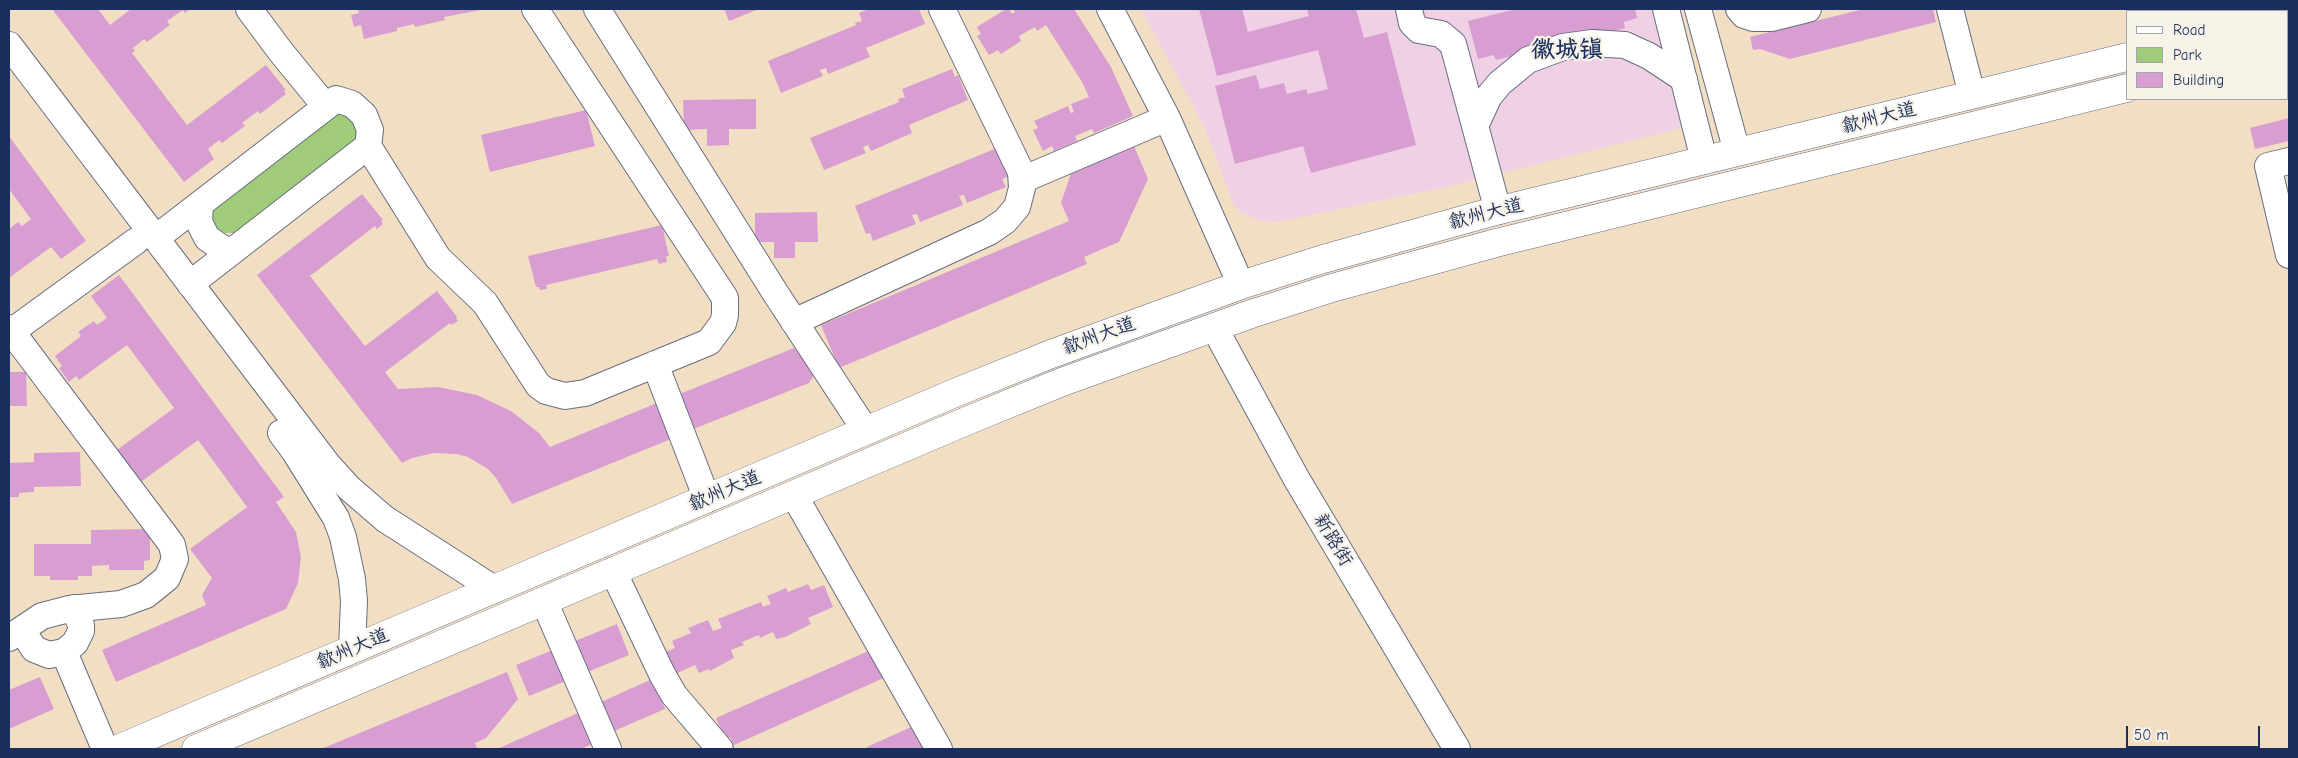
<!DOCTYPE html>
<html>
<head>
<meta charset="utf-8">
<style>
	body { margin:0 }
	#map { position:relative; width:2298px; height:758px; overflow:hidden; background:#f2dfc3; font-family:"Comic Neue",sans-serif }
	canvas { display:block }
	.frame { position:absolute; inset:0; border:10px solid #1b2f5e; pointer-events:none }
	.legend { position:absolute; left:2126px; top:10px; width:162px; height:90px; box-sizing:border-box; background:#f7f3e8; border:1px solid #9fa5b1; margin:0; padding:6px 9px; list-style:none; font-size:15px; color:#1b2f5e }
	.legend li { display:flex; align-items:center; gap:10px; height:25px }
	.legend b { width:25px; border:1px solid #9fa5b1 }
	.scale { position:absolute; left:2126px; top:726px; width:134px; height:22px; box-sizing:border-box; border:2px solid #1b2f5e; border-top:0; padding-left:6px; font-size:15px; line-height:18px; white-space:nowrap; color:#1b2f5e; -webkit-text-stroke:4px #f7f3e8; paint-order:stroke }
</style>
</head>
<body>
<div id="map">
<canvas width="2298" height="758"></canvas>
<div class="frame"></div>
<ul class="legend">
<li><b style="height:6px;background:#fff"></b>Road</li>
<li><b style="height:14px;background:#a0cb78"></b>Park</li>
<li><b style="height:14px;background:#d89ed2"></b>Building</li>
</ul>
<div class="scale">50 m</div>
</div>
<script>
const ctx = document.querySelector('canvas').getContext('2d');
ctx.lineJoin = 'round';
function fillPath(path, color) {
  ctx.fillStyle = color;
  ctx.fill(path, 'evenodd');
}
function poly(rows) {
  const path = new Path2D();
  for (const r of rows) {
    path.moveTo(r[0], r[1]);
    for (let i = 2; i < r.length; i += 2) path.lineTo(r[i], r[i + 1]);
  }
  return path;
}
function trace(path, color, width, dash) {
  ctx.strokeStyle = color;
  ctx.lineWidth = width;
  ctx.lineCap = dash ? 'butt' : 'round';
  ctx.setLineDash(dash || []);
  ctx.stroke(path);
}
function drawText(font, color, halo, rows, align = 'center') {
  ctx.font = font + ' "Comic Neue","LXGW WenKai TC",sans-serif';
  ctx.lineWidth = 4.5;
  ctx.setLineDash([]);
  ctx.textBaseline = 'middle';
  ctx.strokeStyle = halo;
  ctx.fillStyle = color;
  for (const [text, x, y, turn = 0] of rows) {
    ctx.save();
    ctx.translate(x, y);
    ctx.rotate((+turn || 0) * Math.PI / 180);
    ctx.textAlign = isNaN(turn) ? turn : align;
    if (halo) ctx.strokeText(text, 0, 0);
    ctx.fillText(text, 0, 0);
    ctx.restore();
  }
}
const built = poly([
	[1141,9,1676,9,1705,122,1446,187,1277,222,1260,221,1242,213,1234,206,1204,126]
]);
const green = poly([
	[343,112,358,121,358,139,236,233,224,233,215,226,212,220,214,207,331,115]
]);
const building = poly([
	[52,9,98,9,110,25,131,9,190,9,185,13,183,10,167,21,170,25,147,42,144,39,133,48,135,51,132,53,187,125,266,65,286,90,284,91,286,94,260,114,258,111,242,123,245,126,222,143,219,140,208,149,214,159,184,182],
	[358,9,486,9,444,17,445,20,415,27,414,24,397,28,397,31,364,39,361,25,354,27,351,15,359,13],
	[724,9,759,9,729,21],
	[869,9,919,9,925,24,866,48,870,57,828,74,826,68,820,70,823,76,781,93,768,61,856,25,855,23,862,21,859,13],
	[1006,9,1009,9,1012,14,1015,12,1013,9,1074,9,1111,67,1133,116,1094,133,1092,129,1075,136,1077,141,1054,151,1052,146,1043,151,1033,130,1038,128,1034,121,1068,106,1071,113,1074,112,1071,104,1089,97,1082,82,1046,25,1037,31,1035,27,1019,36,1021,41,1001,54,998,50,989,55,977,36,981,34,977,27],
	[1199,9,1242,9,1248,32,1309,16,1307,9,1356,9,1364,38,1387,32,1416,145,1311,173,1303,146,1235,164,1215,86,1256,75,1260,89,1284,83,1287,94,1306,89,1308,94,1328,89,1318,50,1217,76],
	[1516,9,1635,9,1637,18,1624,22,1625,28,1496,60,1494,55,1478,59,1468,21],
	[1864,9,1933,9,1936,22,1790,59,1760,49,1753,50,1750,37],
	[952,69,955,77,958,75,968,100,909,125,912,133,871,151,868,145,863,147,866,153,824,170,810,138,899,102,898,99,905,97,902,89],
	[756,99,756,129,729,129,729,145,707,146,707,129,684,130,683,100],
	[586,110,595,146,490,172,481,135],
	[2289,118,2289,141,2255,149,2250,128],
	[9,136,86,241,61,259,51,247,9,278,9,229,18,222,22,226,31,219,9,189],
	[1134,146,1148,179,1119,242,1084,257,1087,264,839,368,821,325,1069,221,1061,203,1071,173],
	[997,148,1009,176,1002,179,1006,187,967,203,964,195,959,196,963,205,920,222,917,214,912,215,916,224,873,241,870,233,866,234,855,206],
	[362,194,383,220,381,221,383,224,377,229,375,226,310,276,365,346,437,291,457,317,456,318,458,321,451,325,450,323,385,372,398,389,438,387,477,395,511,411,539,433,550,447,657,403,671,439,512,504,496,478,488,469,468,457,457,454,434,453,412,458,402,463,257,275],
	[817,212,818,242,795,242,795,258,774,258,774,242,755,242,755,213],
	[662,225,669,256,666,256,667,262,659,264,657,259,546,285,547,289,540,290,539,287,536,287,528,256],
	[119,275,284,497,276,502,296,532,301,557,298,583,286,609,116,682,102,650,206,605,202,595,212,578,190,549,247,507,198,440,141,482,117,450,174,408,127,345,79,380,76,376,69,382,59,368,62,366,55,356,81,336,78,332,94,321,97,325,107,318,91,296],
	[794,348,815,373,809,383,691,430,677,395],
	[9,372,26,372,27,406,9,406],
	[80,452,81,486,34,487,34,492,19,493,19,497,9,497,9,463,34,462,34,453],
	[150,529,150,560,144,561,144,570,109,570,109,565,92,566,92,576,78,576,78,580,50,580,50,576,34,576,34,544,91,544,91,530],
	[808,584,811,590,824,585,833,607,808,618,811,624,785,637,776,639,773,632,760,638,759,635,742,642,744,645,731,650,734,658,710,671,709,669,699,673,695,665,673,675,663,653,675,648,672,641,691,633,688,628,708,620,713,631,722,628,718,619,761,602,763,607,771,604,767,596,786,588,788,592],
	[617,624,629,655,529,696,516,665],
	[873,649,886,677,734,745,730,737,725,740,716,718],
	[507,672,518,699,486,738,475,743,477,749,321,749],
	[40,677,54,709,9,729,9,690],
	[652,679,665,709,614,731,601,702],
	[578,713,592,744,581,749,497,749],
	[920,723,932,749,868,749,867,747]
]);
const minor = poly([
	[249,9,281,52,326,107],
	[597,9,776,294,866,431],
	[1110,9,1167,118,1241,285],
	[1409,9,1412,23,1419,30,1441,34,1453,44,1498,211],
	[1666,9,1704,160],
	[1698,9,1737,152],
	[1739,9,1744,15,1753,18,1772,18,1808,9],
	[1950,9,1972,95],
	[9,45,328,465,349,488,385,519,494,589],
	[1475,126,1489,96,1500,83,1528,60,1563,47,1592,43,1625,45,1649,56,1684,79],
	[368,146,438,258,485,303,538,385,546,391,565,396,585,393,709,342,723,323,725,315,725,298,535,9],
	[2289,161,2268,166,2289,255],
	[1022,180,1167,118],
	[200,204,199,222,207,238,223,249,233,250],
	[156,238,336,99,352,104,364,115,370,130,368,146,190,284],
	[794,322,989,232,1005,221,1017,207,1022,188,1021,172,942,9],
	[1214,327,1296,478,1457,749],
	[9,328,167,538,172,545,175,559,167,578,146,595,121,604,69,609,42,616,9,638],
	[11,332,136,241],
	[655,364,707,499],
	[281,433,295,452,336,518,343,537,352,579,354,601,352,649],
	[794,495,939,749],
	[613,571,662,674,674,695,720,749],
	[544,601,608,749],
	[22,630,34,649,49,655,64,652,75,643,81,631,81,625,74,608],
	[64,652,105,749]
]);
const highway = poly([
	[2287,17,2289,17],
	[2287,49,2289,48],
	[118,749,957,392,1051,354,1241,285,1323,259,1488,213,2127,57],
	[196,749,969,420,1062,382,1251,314,1332,288,1496,243,2127,88]
]);
const streetNames = [
	["歙州大道",1879,118,-14],
	["歙州大道",1486,214,-14],
	["歙州大道",1099,336,-20],
	["歙州大道",725,491,-23],
	["新路街",1333,540,59],
	["歙州大道",353,649,-23]
];
const districtNames = [
	["徽城镇",1567,50]
];
fillPath(built, '#f0d0e4');
fillPath(green, '#a0cb78');
fillPath(building, '#d89ed2');
trace(minor, '#666d81', 28);
trace(highway, '#666d81', 29);
trace(minor, '#fff', 26);
trace(highway, '#fff', 28);
drawText('19px', '#1b2f5e', '#f7f3e8', streetNames);
drawText('bold 24px', '#1b2f5e', '#f7f3e8', districtNames);
</script>
</body>
</html>
